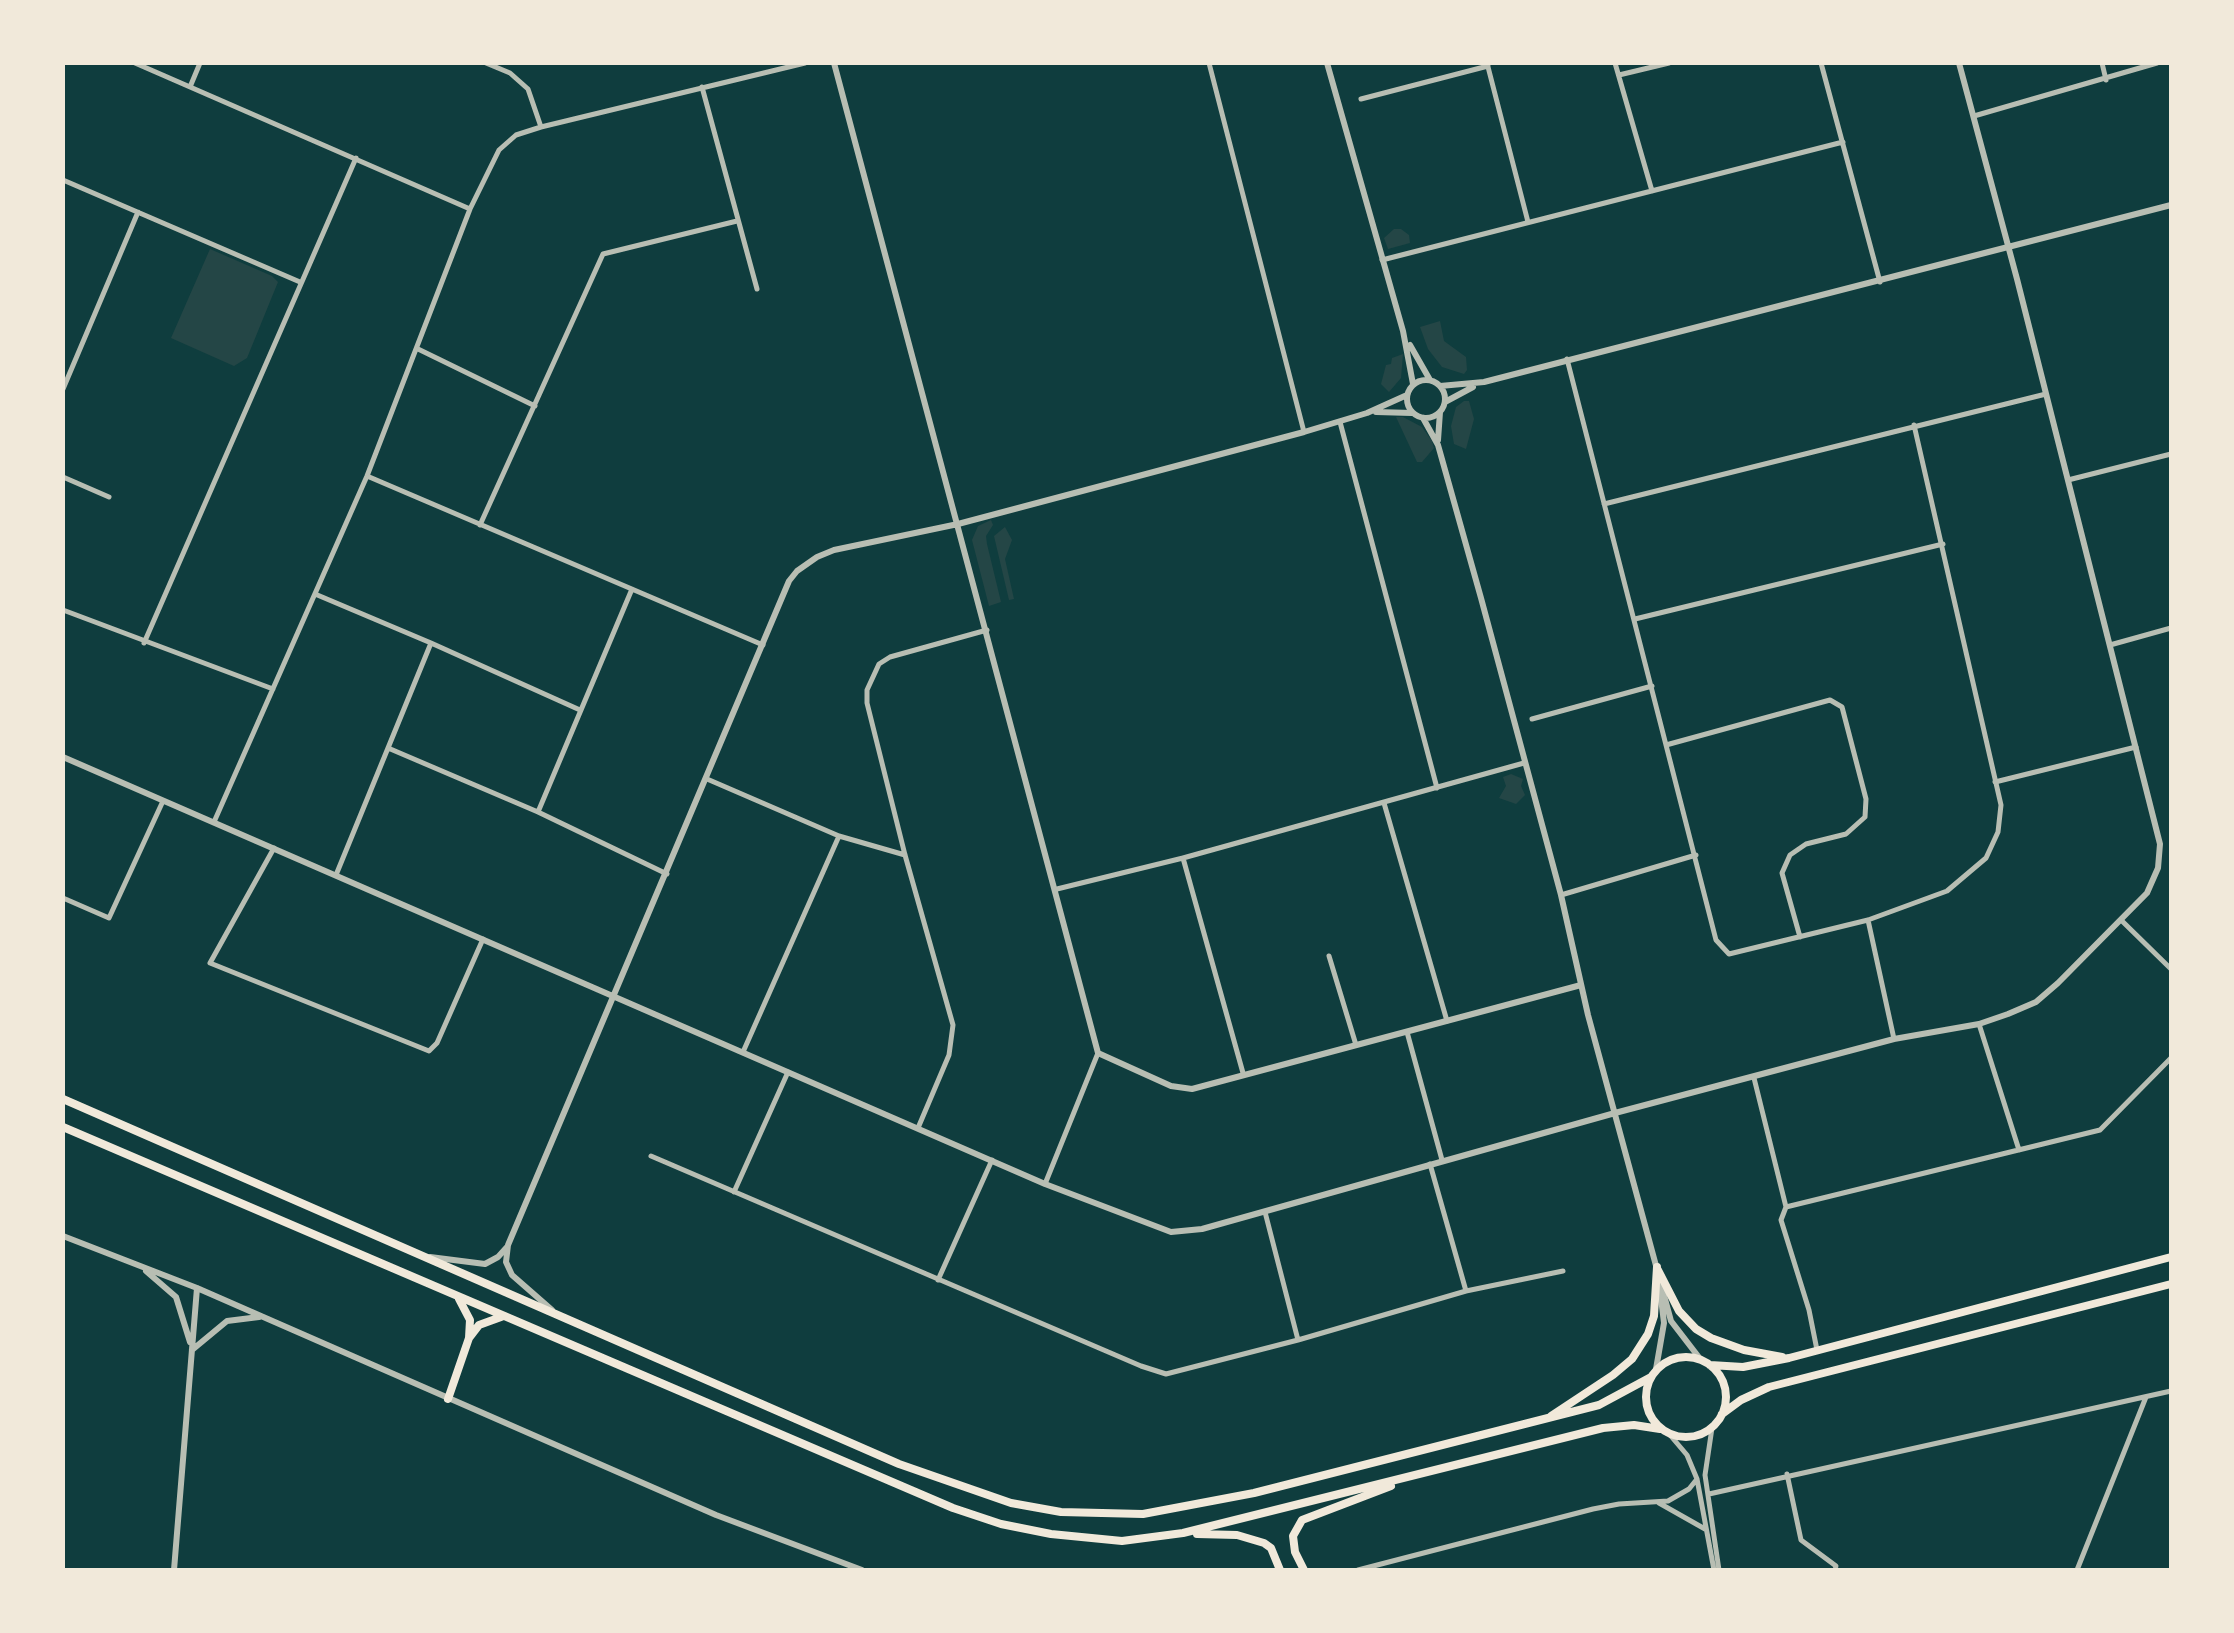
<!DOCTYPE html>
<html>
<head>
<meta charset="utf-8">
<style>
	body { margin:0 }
	#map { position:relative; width:2234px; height:1633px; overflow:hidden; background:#0f3d3e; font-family:"PT Sans Narrow",sans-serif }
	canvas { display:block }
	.frame { position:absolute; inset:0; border:65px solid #f1e9da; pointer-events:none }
</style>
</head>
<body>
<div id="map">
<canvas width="2234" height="1633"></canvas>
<div class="frame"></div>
</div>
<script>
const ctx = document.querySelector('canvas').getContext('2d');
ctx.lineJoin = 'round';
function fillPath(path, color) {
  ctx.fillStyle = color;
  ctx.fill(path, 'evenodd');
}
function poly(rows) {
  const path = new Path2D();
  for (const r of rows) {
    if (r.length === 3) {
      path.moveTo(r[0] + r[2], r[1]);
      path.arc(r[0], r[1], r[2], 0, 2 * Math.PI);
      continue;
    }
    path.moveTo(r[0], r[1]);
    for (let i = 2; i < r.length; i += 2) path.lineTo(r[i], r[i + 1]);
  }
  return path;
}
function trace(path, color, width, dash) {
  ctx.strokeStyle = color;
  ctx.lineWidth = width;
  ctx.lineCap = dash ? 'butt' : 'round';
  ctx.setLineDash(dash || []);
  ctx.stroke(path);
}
const green = poly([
	[1394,229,1401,229,1409,235,1410,243,1388,249,1384,238],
	[210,249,272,276,278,282,247,358,234,366,171,338],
	[1440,321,1444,341,1466,357,1467,370,1464,374,1442,367,1428,349,1420,327],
	[1403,354,1401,378,1389,392,1381,384,1386,365,1391,364,1392,358],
	[1464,401,1469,401,1474,419,1466,449,1454,444,1451,426,1456,407],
	[1396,417,1403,417,1422,427,1432,441,1434,448,1422,462,1417,462],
	[991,520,993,525,986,536,987,544,1001,602,989,606,972,540,978,526],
	[1005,527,1012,540,1005,559,1014,599,1009,600,994,536],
	[1511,774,1523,779,1521,786,1525,795,1516,804,1499,798,1506,786,1503,777]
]);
const minor = poly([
	[135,63,470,209],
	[486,63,510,73,528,89,541,127],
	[1209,63,1304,432],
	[1487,63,1528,222],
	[1615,63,1652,191],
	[1821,63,1880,282],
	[2102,63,2106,80],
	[1619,75,1669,63],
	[190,87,200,63],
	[702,87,757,289],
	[1361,99,1488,66],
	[1974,116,2157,63],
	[63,180,300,282],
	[1382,260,1843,142],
	[418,349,535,406],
	[1567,359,1716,940,1729,954,1868,920,1947,891,1986,858,1998,832,2001,805,1914,425],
	[63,389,138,212],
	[1340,422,1437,788],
	[367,476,763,645],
	[63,477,109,497],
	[2068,480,2171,454],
	[1604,504,2046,394],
	[480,525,603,254,737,221],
	[315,594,431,643,580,710],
	[63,610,273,689],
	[1635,619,1943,544],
	[144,643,356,158],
	[2110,645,2171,628],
	[1532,719,1652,686],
	[1666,745,1830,700,1842,707,1866,799,1865,817,1846,834,1806,844,1790,855,1782,873,1800,937],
	[388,748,538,812,667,874],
	[707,779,839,836,905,855],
	[1995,782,2136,747],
	[1384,803,1447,1021],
	[538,812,632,589],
	[214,822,367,476,470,209,499,150,516,135,541,127,805,63],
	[274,848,210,963,429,1051,437,1043,483,939],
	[1183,858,1243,1073],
	[336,875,431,643],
	[1057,889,1183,858,1524,763],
	[1561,895,1696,855],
	[63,898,109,918,163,801],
	[1868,920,1894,1039],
	[2121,920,2171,969],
	[1329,956,1356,1045],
	[1979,1024,2019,1150],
	[1407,1032,1442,1160],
	[743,1052,839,836],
	[1754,1078,1786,1207],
	[918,1128,949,1055,953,1025,905,855,867,703,867,690,879,664,890,657,987,630],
	[651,1156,1141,1366,1166,1374,1298,1340,1466,1291,1563,1271],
	[1430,1164,1466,1291],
	[1045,1184,1098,1053],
	[734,1192,788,1072],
	[1786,1207,2100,1130,2171,1058],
	[1786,1207,1781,1220,1809,1310,1817,1350],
	[1265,1212,1298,1340],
	[938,1280,992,1160],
	[1712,1428,1705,1475,1719,1570],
	[1670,1435,1687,1455,1697,1479,1714,1570],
	[1787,1474,1801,1540,1836,1566,1835,1570],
	[1709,1494,2171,1391],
	[1659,1503,1705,1529],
	[1358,1570,1593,1509,1619,1504,1668,1501,1689,1489,1697,1479],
	[2077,1570,2146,1397]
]);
const tertiary = poly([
	[834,63,1098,1053,1171,1086,1192,1089,1581,985],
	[1327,63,1403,331,1413,384],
	[1410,345,1430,380],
	[1426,399,19],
	[1440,386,1484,382,2171,205],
	[1445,402,1473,387],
	[1376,412,1412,413],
	[1423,418,1438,445,1481,598,1561,895,1588,1015,1671,1321,1701,1360],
	[1438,440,1440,412],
	[63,757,1045,1184,1171,1232,1202,1229,1615,1113,1894,1039,1979,1024,2008,1014,2036,1002,2058,983,2147,893,2158,868,2160,844,2017,279,1959,63],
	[63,1236,197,1288,716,1515,862,1570],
	[430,1257,485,1264,498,1257,507,1247],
	[146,1271,176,1297,190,1342],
	[552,1310,512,1275,506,1262,508,1245,789,581,797,571,817,557,834,550,958,524,1304,432,1367,413,1407,395],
	[192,1350,227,1321,259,1317],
	[1656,1369,1664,1323,1660,1290],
	[174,1570,197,1288]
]);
const primary = poly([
	[63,1099,899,1464,1011,1503,1061,1512,1143,1514,1254,1493,1599,1405,1651,1377],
	[63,1127,953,1508,1001,1524,1051,1534,1122,1541,1183,1533,1603,1428,1634,1425,1660,1429],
	[1658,1270,1679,1311,1696,1329,1711,1338,1744,1350,1782,1357],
	[459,1299,470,1320,469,1338],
	[1686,1397,40],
	[1710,1365,1743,1367,1789,1358,2171,1257],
	[448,1399,469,1338,479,1325,501,1317],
	[1722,1414,1741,1400,1769,1387,2171,1284],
	[1551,1416,1613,1375,1632,1359,1648,1334,1654,1316,1657,1267],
	[1197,1534,1237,1535,1264,1543,1271,1548,1280,1570],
	[1304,1570,1295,1552,1293,1536,1302,1520,1391,1486]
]);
fillPath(green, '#244646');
trace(minor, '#b8beb3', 5);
trace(tertiary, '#b8beb3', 6);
trace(primary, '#f1e9da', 8);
</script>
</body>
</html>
